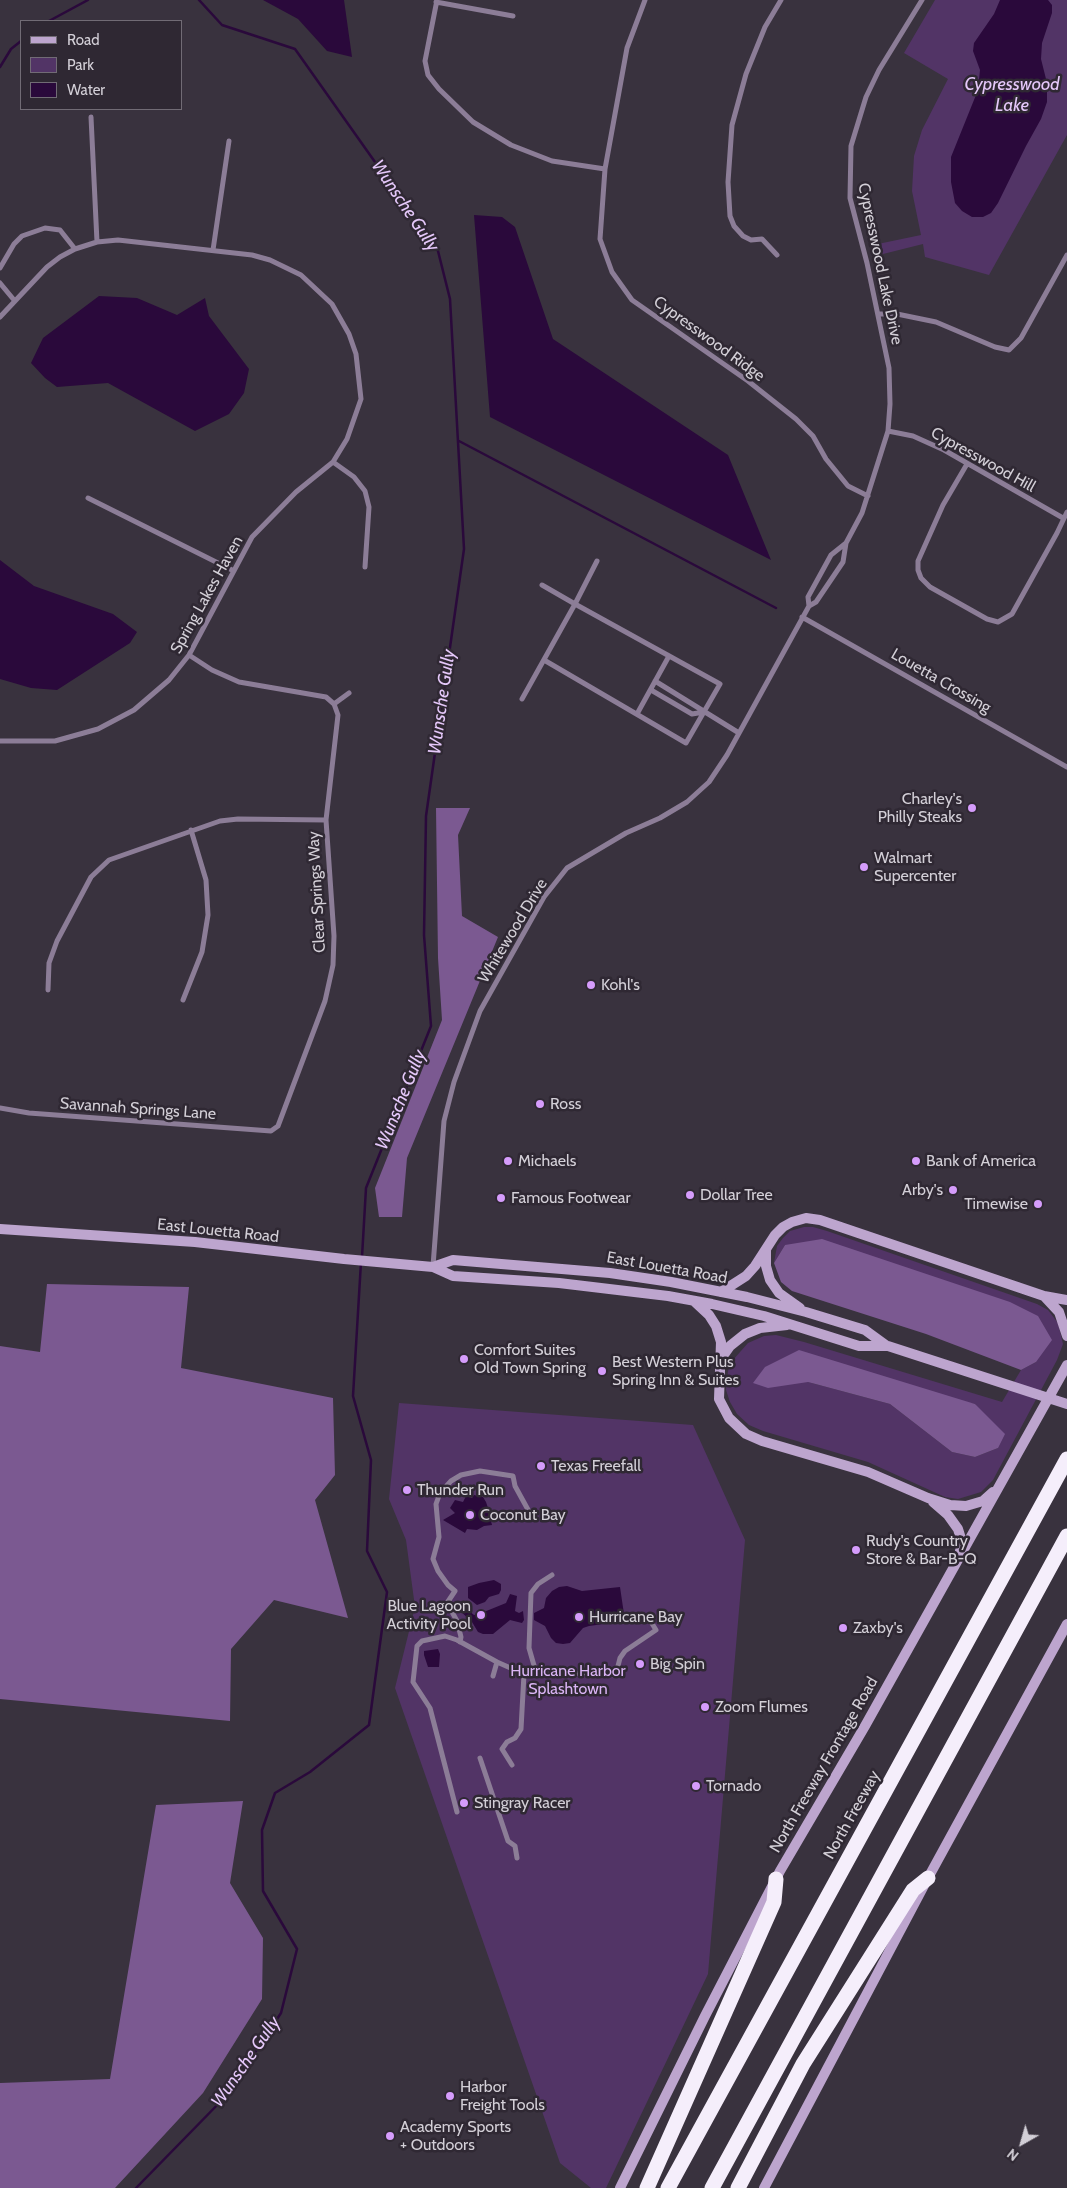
<!DOCTYPE html>
<html>
<head>
<meta charset="utf-8">
<style>
	body { margin:0 }
	#map { position:relative; width:1067px; height:2188px; overflow:hidden; background:#39323e; font-family:Cabin,sans-serif }
	canvas { display:block }
	.legend { position:absolute; left:20px; top:20px; width:162px; height:90px; box-sizing:border-box; background:#2f2833; border:1px solid #716b75; margin:0; padding:6px 9px; list-style:none; font-size:15px; color:#d3cfd7 }
	.legend li { display:flex; align-items:center; gap:10px; height:25px }
	.legend b { width:25px; border:1px solid #716b75 }
	.north { position:absolute; left:997px; top:2118px; width:50px; height:50px; -webkit-text-stroke:4px #2f2833; paint-order:stroke; rotate:218deg; font-size:14px; font-weight:700; line-height:20px; text-align:center; color:#d3cfd7 }
	.north::after { content:''; display:block; margin:auto; width:18px; height:22px; background:#d3cfd7; clip-path:polygon(50% 0,100% 100%,50% 72%,0 100%) }
</style>
</head>
<body>
<div id="map">
<canvas width="1067" height="2188"></canvas>
<ul class="legend">
<li><b style="height:6px;background:#bda5ce"></b>Road</li>
<li><b style="height:14px;background:#523466"></b>Park</li>
<li><b style="height:14px;background:#2a093b"></b>Water</li>
</ul>
<div class="north">N</div>
</div>
<script>
const ctx = document.querySelector('canvas').getContext('2d');
ctx.lineJoin = 'round';
function fillPath(path, color) {
  ctx.fillStyle = color;
  ctx.fill(path, 'evenodd');
}
function poly(rows) {
  const path = new Path2D();
  for (const r of rows) {
    path.moveTo(r[0], r[1]);
    for (let i = 2; i < r.length; i += 2) path.lineTo(r[i], r[i + 1]);
  }
  return path;
}
function trace(path, color, width, dash) {
  ctx.strokeStyle = color;
  ctx.lineWidth = width;
  ctx.lineCap = dash ? 'butt' : 'round';
  ctx.setLineDash(dash || []);
  ctx.stroke(path);
}
function drawText(font, color, halo, rows, align = 'center') {
  ctx.font = font + ' Cabin,sans-serif';
  ctx.lineWidth = 5;
  ctx.setLineDash([]);
  ctx.textBaseline = 'middle';
  ctx.strokeStyle = halo;
  ctx.fillStyle = color;
  for (const [text, x, y, turn = 0] of rows) {
    ctx.save();
    ctx.translate(x, y);
    ctx.rotate((+turn || 0) * Math.PI / 180);
    ctx.textAlign = isNaN(turn) ? turn : align;
    if (halo) ctx.strokeText(text, 0, 0);
    ctx.fillText(text, 0, 0);
    ctx.restore();
  }
}
const green = poly([
	[935,0,1067,0,1067,135,989,275,925,257,923,244,875,256,873,245,921,235,912,191,914,156,922,130,948,79,904,53],
	[804,1227,813,1227,827,1231,1037,1304,1048,1310,1058,1323,1063,1344,1057,1360,993,1480,981,1492,958,1499,945,1497,868,1462,763,1431,749,1425,737,1414,730,1402,726,1390,728,1371,733,1360,748,1343,764,1336,776,1335,804,1342,1002,1402,1021,1370,1036,1362,785,1245,774,1263,777,1246,783,1238,790,1231],
	[808,1382,975,1404,998,1448,975,1457,952,1452,890,1404],
	[399,1403,693,1425,745,1540,708,1974,606,2188,591,2188,560,2163,395,1688,415,1607,406,1540,389,1499]
]);
const forest = poly([
	[436,808,470,808,458,835,462,916,498,937,407,1158,402,1217,379,1217,375,1188,442,1020,438,958],
	[822,1239,1010,1302,1038,1316,1052,1340,1036,1362,1021,1370,926,1334,792,1291,781,1282,774,1263,785,1245],
	[47,1284,189,1287,181,1368,333,1398,335,1475,315,1500,348,1618,274,1600,231,1649,230,1721,0,1699,0,1346,40,1352],
	[799,1350,975,1404,1005,1434,998,1448,975,1457,952,1452,890,1404,808,1382,768,1388,753,1383,765,1367],
	[243,1801,230,1883,263,1938,262,1999,203,2093,115,2188,0,2188,0,2083,110,2079,156,1805]
]);
const water = poly([
	[263,0,344,0,352,57,327,51,298,19],
	[1000,0,1048,0,1052,5,1052,13,1042,43,1041,59,1047,83,1047,102,1041,119,1026,146,998,203,991,213,983,217,972,217,962,211,955,203,951,182,951,157,978,90,980,70,973,51,974,43,994,14],
	[474,215,502,217,515,227,553,339,728,455,771,560,490,417],
	[99,296,137,298,177,315,205,298,209,316,249,369,244,393,229,414,195,431,108,383,57,387,45,378,31,363,43,338],
	[0,560,34,586,113,614,137,632,130,643,57,690,31,688,0,679],
	[474,1495,483,1497,486,1502,488,1508,486,1511,489,1513,492,1525,484,1526,477,1530,467,1529,465,1533,443,1520,455,1513,450,1508,455,1500,463,1502,466,1496,472,1498],
	[494,1580,501,1584,501,1590,499,1594,489,1597,485,1602,477,1605,468,1598,468,1587,479,1583],
	[567,1586,582,1591,620,1587,625,1621,589,1626,583,1628,570,1643,563,1644,556,1643,551,1638,545,1626,534,1620,534,1613,544,1608,546,1598,552,1591,559,1587],
	[510,1594,517,1596,515,1611,519,1613,523,1611,524,1620,522,1623,510,1620,493,1634,483,1634,478,1632,472,1622,458,1609,461,1604,474,1615,479,1614,506,1603],
	[438,1649,440,1654,439,1667,428,1667,424,1655,424,1651]
]);
const stream = poly([
	[199,0,222,25,295,49,438,251,450,299,464,549,426,816,424,935,431,1026,366,1188,362,1257],
	[49,21,88,0],
	[0,67,11,49,21,41],
	[459,441,776,608],
	[136,2188,226,2096,281,2013,297,1949,263,1891,262,1830,275,1793,310,1772,369,1725,387,1592,367,1551,371,1460,353,1396,361,1262]
]);
const street = poly([
	[437,0,425,61,428,75,439,89,473,122,511,145,552,161,605,169],
	[645,0,627,48,605,169,600,239,612,272,632,300,748,381,796,419,813,436,826,459,848,486,868,496],
	[436,2,513,16],
	[91,117,97,242],
	[213,250,229,141],
	[777,255,762,239,751,240,743,236,734,226,730,216,728,182,732,125,746,74,765,27,781,0],
	[0,268,14,244,22,236,45,228,60,230,75,249],
	[0,283,14,300],
	[878,314,897,314,936,322,995,347,1009,350,1021,338,1067,255],
	[0,317,47,267,60,257,75,249,97,242,118,240,252,255,270,260,301,275,332,304,349,334,356,354,361,399,347,439,333,462,296,492,252,537,189,655,169,680,134,710,98,729,55,741,0,741],
	[888,431,913,436,944,450,1063,518],
	[333,462,354,477,365,491,369,507,365,567],
	[967,464,943,505,918,561,918,570,921,578,930,587,987,619,998,622,1012,614,1057,533,1067,512],
	[88,498,234,571],
	[542,585,575,604,597,561],
	[809,606,816,602,843,562,846,543,862,513,888,431,890,404,889,368,867,263,850,198,851,146,866,97,879,70,922,0],
	[802,617,1067,767],
	[655,681,739,733],
	[651,690,692,714,704,712],
	[522,699,575,604,720,684,686,743,544,660],
	[334,704,349,693],
	[637,714,669,656],
	[48,990,49,963,57,941,91,877,109,860,220,821,238,819,326,820],
	[183,1000,202,952,208,915,206,880,191,830],
	[0,1108,29,1113,271,1131,278,1126,325,1001,333,965,334,936,326,820,338,715,334,704,326,697,239,682,212,670,189,655],
	[433,1266,444,1121,454,1082,480,1011,544,897,567,868,626,833,660,818,687,802,709,782,727,755,809,606,808,597,831,555,846,543],
	[460,1642,461,1637,457,1621,447,1603,455,1591,448,1585,438,1571,433,1559,439,1537,436,1504,440,1493,451,1481,461,1475,480,1471,513,1476,515,1486,532,1517],
	[535,1669,562,1674,584,1673,596,1669,613,1675,616,1674,620,1658,625,1651,656,1630,648,1617],
	[524,1674,535,1669,529,1648,531,1593,538,1584,552,1575],
	[493,1676,497,1662,524,1674],
	[480,1758,508,1841,515,1846,517,1858],
	[512,1765,502,1749,507,1742,515,1738,521,1729,524,1674],
	[457,1812,430,1708,413,1682,417,1646,422,1641,445,1636,457,1640,497,1662]
]);
const secondary = poly([
	[0,1229,195,1242,344,1259,433,1267,453,1276,559,1283,668,1296,712,1304,764,1316,859,1346,888,1346,1067,1404],
	[766,1250,766,1266,770,1280,779,1293,800,1308],
	[433,1267,453,1260,610,1273,671,1282,747,1297,806,1312,865,1330,887,1346],
	[721,1292,746,1276,755,1266,775,1235,783,1227,792,1222,806,1218,820,1220,1044,1296,1067,1300],
	[1045,1297,1059,1312,1067,1336],
	[694,1301,709,1315,716,1326,721,1342,719,1399,729,1418,746,1434,762,1441,868,1472,928,1498,950,1505,966,1506,983,1501,993,1492],
	[720,1360,730,1346,745,1334,760,1328,787,1325],
	[933,1502,948,1515,958,1529,962,1542,960,1551],
	[620,2188,705,2016,780,1871,865,1726,1067,1365],
	[764,2188,928,1878,1067,1624]
]);
const highway = poly([
	[647,2188,774,1902,776,1879],
	[668,2188,1067,1459],
	[712,2188,1067,1536],
	[738,2188,803,2064,913,1890,928,1878]
]);
const markers = [
	[972,808,5,"#d59cfb"],
	[864,867,5,"#d59cfb"],
	[591,985,5,"#d59cfb"],
	[540,1104,5,"#d59cfb"],
	[508,1161,5,"#d59cfb"],
	[916,1161,5,"#d59cfb"],
	[953,1190,5,"#d59cfb"],
	[690,1195,5,"#d59cfb"],
	[501,1198,5,"#d59cfb"],
	[1038,1204,5,"#d59cfb"],
	[464,1359,5,"#d59cfb"],
	[602,1371,5,"#d59cfb"],
	[541,1466,5,"#d59cfb"],
	[407,1490,5,"#d59cfb"],
	[470,1515,5,"#d59cfb"],
	[856,1550,5,"#d59cfb"],
	[481,1615,5,"#d59cfb"],
	[579,1617,5,"#d59cfb"],
	[843,1628,5,"#d59cfb"],
	[640,1664,5,"#d59cfb"],
	[705,1707,5,"#d59cfb"],
	[696,1786,5,"#d59cfb"],
	[464,1803,5,"#d59cfb"],
	[450,2096,5,"#d59cfb"],
	[390,2136,5,"#d59cfb"]
];
const streetNames = [
	["Cypresswood Lake Drive",880,264,78],
	["Cypresswood Ridge",709,339,36],
	["Cypresswood Hill",983,460,29],
	["Spring Lakes Haven",207,595,-61],
	["Louetta Crossing",941,681,30],
	["Clear Springs Way",317,892,-93],
	["Whitewood Drive",513,931,-59],
	["Savannah Springs Lane",138,1109,4],
	["East Louetta Road",218,1231,6],
	["East Louetta Road",667,1268,10],
	["North Freeway Frontage Road",824,1765,-60],
	["North Freeway",852,1815,-61]
];
const poiNames = [
	["Charley's",962,799,"right"],
	["Philly Steaks",962,817,"right"],
	["Walmart",874,858],
	["Supercenter",874,876],
	["Kohl's",601,985],
	["Ross",550,1104],
	["Michaels",518,1161],
	["Bank of America",926,1161],
	["Arby's",943,1190,"right"],
	["Dollar Tree",700,1195],
	["Famous Footwear",511,1198],
	["Timewise",1028,1204,"right"],
	["Comfort Suites",474,1350],
	["Old Town Spring",474,1368],
	["Best Western Plus",612,1362],
	["Spring Inn & Suites",612,1380],
	["Texas Freefall",551,1466],
	["Thunder Run",417,1490],
	["Coconut Bay",480,1515],
	["Rudy's Country",866,1541],
	["Store & Bar-B-Q",866,1559],
	["Blue Lagoon",471,1606,"right"],
	["Activity Pool",471,1624,"right"],
	["Hurricane Bay",589,1617],
	["Zaxby's",853,1628],
	["Big Spin",650,1664],
	["Zoom Flumes",715,1707],
	["Tornado",706,1786],
	["Stingray Racer",474,1803],
	["Harbor",460,2087],
	["Freight Tools",460,2105],
	["Academy Sports",400,2127],
	["+ Outdoors",400,2145]
];
const parkNames = [
	["Hurricane Harbor",568,1671],
	["Splashtown",568,1689]
];
const waterNames = [
	["Cypresswood",1012,85],
	["Lake",1012,106],
	["Wunsche Gully",405,206,56],
	["Wunsche Gully",442,702,-82],
	["Wunsche Gully",401,1100,-68],
	["Wunsche Gully",246,2062,-55]
];
fillPath(green, '#523466');
fillPath(forest, '#7b5991');
fillPath(water, '#2a093b');
trace(stream, '#2a093b', 2.5);
trace(street, '#8c7d97', 5);
trace(secondary, '#bda5ce', 10);
trace(highway, '#f5eefb', 15);
for (const [x, y, r, color] of markers) {
  const dot = new Path2D();
  dot.arc(x, y, r, 0, 2 * Math.PI);
  ctx.fillStyle = color;
  ctx.fill(dot);
  trace(dot, '#2f2833', 2);
}
drawText('16px', '#d3cfd7', '#2f2833', streetNames);
drawText('16px', '#d3cfd7', '#2f2833', poiNames, 'left');
drawText('16px', '#dab4f5', '#2f2833', parkNames);
drawText('italic 18px', '#e5c8fa', '#2f2833', waterNames);
</script>
</body>
</html>
